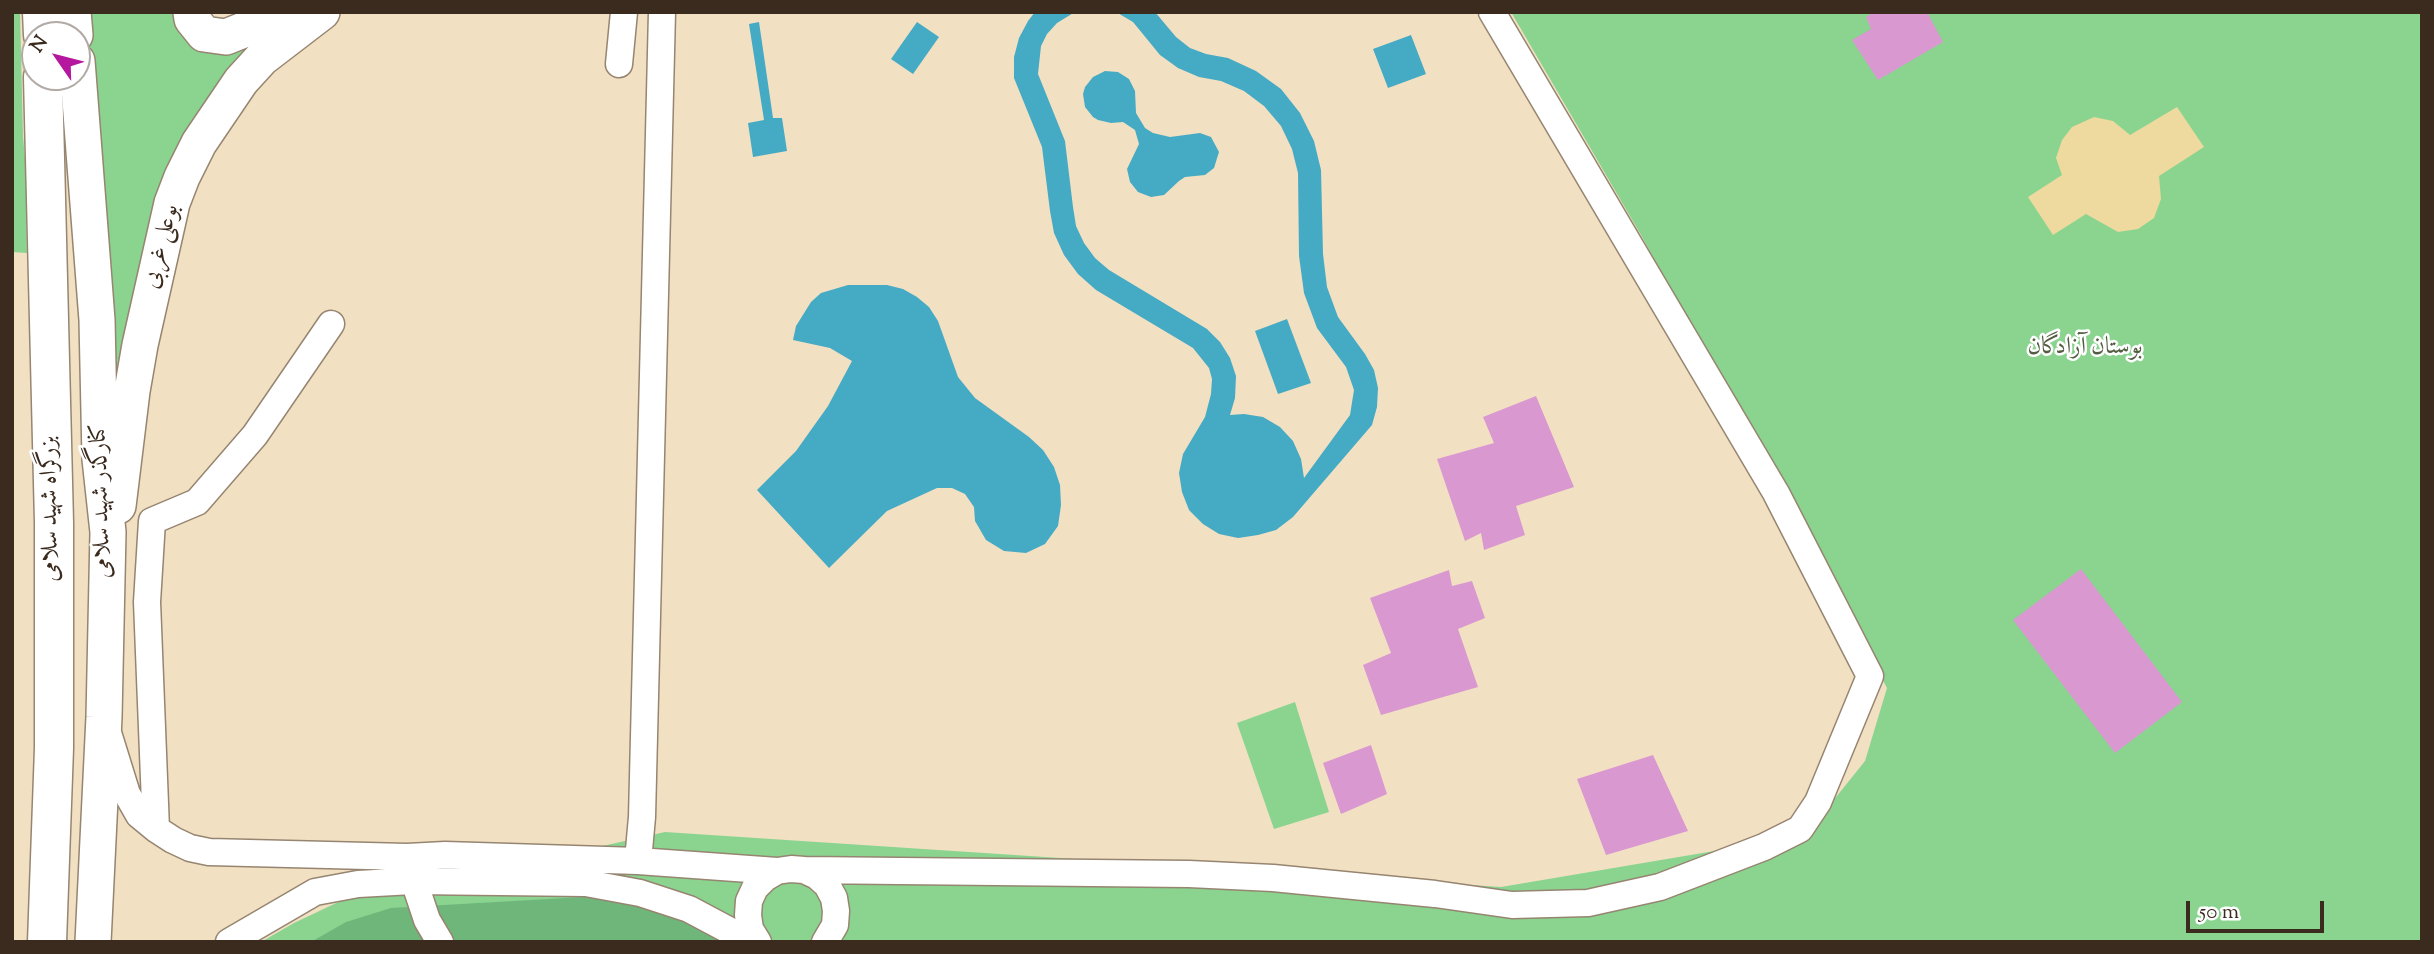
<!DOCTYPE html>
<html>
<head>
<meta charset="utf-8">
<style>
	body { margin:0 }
	#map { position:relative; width:2434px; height:954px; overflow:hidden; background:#f2e0c3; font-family:"Sorts Mill Goudy",serif }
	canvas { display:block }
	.frame { position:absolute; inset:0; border:14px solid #3b2a1e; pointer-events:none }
	.north { position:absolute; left:21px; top:21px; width:70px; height:70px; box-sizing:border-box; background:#fff; border:2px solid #b1aaa5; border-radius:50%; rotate:305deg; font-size:19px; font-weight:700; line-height:28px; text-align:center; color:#3b2a1e }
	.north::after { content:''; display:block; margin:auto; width:24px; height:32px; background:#b5179e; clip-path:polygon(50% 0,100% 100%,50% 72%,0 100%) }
	.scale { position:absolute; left:2186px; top:901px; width:138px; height:32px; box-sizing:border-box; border:4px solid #3b2a1e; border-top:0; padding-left:9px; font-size:21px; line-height:24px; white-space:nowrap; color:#3b2a1e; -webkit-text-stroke:5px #fff; paint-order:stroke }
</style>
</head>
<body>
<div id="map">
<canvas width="2434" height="954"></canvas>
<div class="frame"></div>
<div class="north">N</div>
<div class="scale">50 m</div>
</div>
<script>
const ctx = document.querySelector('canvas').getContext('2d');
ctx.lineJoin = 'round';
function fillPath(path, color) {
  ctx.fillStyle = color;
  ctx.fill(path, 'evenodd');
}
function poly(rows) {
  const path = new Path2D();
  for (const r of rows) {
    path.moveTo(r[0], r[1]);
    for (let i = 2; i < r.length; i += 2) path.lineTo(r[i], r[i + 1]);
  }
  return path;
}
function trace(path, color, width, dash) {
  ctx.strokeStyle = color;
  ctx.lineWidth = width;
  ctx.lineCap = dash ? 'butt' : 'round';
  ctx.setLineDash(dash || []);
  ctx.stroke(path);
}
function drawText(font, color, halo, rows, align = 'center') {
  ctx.font = font + ' "Sorts Mill Goudy",Amiri,serif';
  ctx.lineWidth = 5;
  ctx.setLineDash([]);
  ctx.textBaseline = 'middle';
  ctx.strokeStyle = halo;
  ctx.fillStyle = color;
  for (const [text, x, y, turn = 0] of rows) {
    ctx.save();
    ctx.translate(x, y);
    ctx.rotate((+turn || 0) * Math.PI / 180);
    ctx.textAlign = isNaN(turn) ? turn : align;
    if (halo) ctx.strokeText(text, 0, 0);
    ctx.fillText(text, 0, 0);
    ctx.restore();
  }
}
const green = poly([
	[12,12,20,12,23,136,59,543,26,214,27,253,12,252],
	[80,12,180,12,187,28,306,12,217,102,119,444],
	[1511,12,2422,12,2422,942,261,942,294,923,370,887,402,891,665,832,1501,887,1738,847,1820,817,1865,761,1887,688,1641,235],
	[1295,702,1329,812,1274,829,1237,723]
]);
const forest = poly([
	[619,895,682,910,729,942,311,942,346,922,391,908]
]);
const sand = poly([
	[2177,107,2204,147,2159,176,2161,199,2154,218,2138,229,2118,232,2086,214,2053,235,2028,197,2062,175,2056,158,2062,140,2072,127,2094,117,2113,121,2130,135]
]);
const water = poly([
	[1035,12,1075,12,1057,23,1047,34,1041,46,1038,74,1065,141,1073,207,1076,226,1084,243,1095,258,1109,270,1207,329,1220,342,1230,358,1236,376,1235,398,1230,415,1244,414,1263,417,1280,427,1293,441,1301,459,1304,478,1350,415,1354,390,1346,367,1317,328,1304,293,1299,256,1298,173,1292,149,1281,126,1264,106,1244,91,1221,81,1199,77,1178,68,1160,55,1133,22,1116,12,1155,12,1176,37,1190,48,1206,54,1228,58,1256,71,1281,89,1300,113,1314,141,1321,170,1323,254,1327,287,1338,317,1365,354,1374,370,1378,388,1377,407,1372,425,1293,517,1276,530,1258,535,1238,538,1219,534,1203,524,1189,510,1182,492,1179,473,1183,454,1205,417,1211,394,1212,379,1209,368,1193,348,1096,290,1078,274,1064,255,1054,233,1050,211,1042,147,1014,78,1014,57,1019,38,1028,21],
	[759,22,773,118,782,118,787,151,753,157,748,123,764,120,749,24],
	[917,22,939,37,913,74,891,59],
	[1411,35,1426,74,1388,88,1373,49],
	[1105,71,1118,72,1129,79,1135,91,1136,113,1145,128,1153,133,1170,137,1200,133,1211,137,1219,152,1214,168,1205,175,1185,177,1179,181,1164,195,1151,197,1138,192,1130,182,1127,169,1139,144,1135,130,1123,122,1111,123,1098,120,1093,117,1085,107,1083,94,1085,87,1093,77],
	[848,285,887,285,903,289,917,297,929,307,938,321,958,377,975,398,1029,437,1043,450,1054,467,1060,485,1061,505,1058,526,1045,544,1026,553,1004,551,986,540,975,521,974,507,965,494,952,488,937,488,887,511,829,568,757,490,796,451,828,406,852,361,830,348,793,340,796,326,811,302,821,293],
	[1287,319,1311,383,1278,394,1255,331]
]);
const building = poly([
	[1874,12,1927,12,1943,42,1878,80,1852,40,1871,29,1866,17],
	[1536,396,1574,487,1516,506,1525,535,1484,550,1481,533,1465,541,1437,459,1494,443,1483,417],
	[2081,569,2182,702,2115,753,2013,620],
	[1449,570,1452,586,1472,581,1485,618,1458,629,1478,687,1381,715,1363,665,1391,653,1370,598],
	[1371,745,1387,794,1341,814,1323,763],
	[1653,755,1688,831,1606,855,1577,779]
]);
const minor = poly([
	[619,64,624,12],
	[109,736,127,794,139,815,156,829,173,840,190,848,209,852,407,857,445,855,638,861,777,871],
	[156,829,147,602,152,521,197,502,255,435,331,324],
	[638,861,642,817,662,12],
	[409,866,427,920,440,942],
	[804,870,1189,874,1273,878,1435,894,1512,905,1588,903,1660,887,1764,847,1800,829,1818,802,1870,676,1776,493,1492,12],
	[229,942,315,892,358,884,413,881,586,883,640,893,689,909,751,942],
	[758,942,750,929,748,915,749,901,755,888,765,878,777,871,791,869,804,870,817,876,827,885,834,898,836,911,835,925,825,942]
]);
const major = poly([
	[73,12,75,35],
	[191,12,192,19,204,34,226,37,288,12],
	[77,61,97,320,100,459,108,532,104,717,93,942],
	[118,506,132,391,140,345,172,203,182,177,199,143,241,81,262,58,322,12]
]);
const highway = poly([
	[42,12,43,35],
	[43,77,54,523,54,748,47,942]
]);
const streetNames = [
	["بوعلی غربی",163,247,-76],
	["کنارگذر شهید سلامی",103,501,-92],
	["بزرگراه شهید سلامی",52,509,-91]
];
const parkNames = [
	["بوستان آزادگان",2085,349]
];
fillPath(green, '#8ad490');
fillPath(forest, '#6fb67a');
fillPath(sand, '#eeda9e');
fillPath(water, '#45aac4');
fillPath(building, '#d998d0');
trace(minor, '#968570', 29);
trace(major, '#968570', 38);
trace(highway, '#968570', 41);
trace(minor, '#fff', 26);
trace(major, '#fff', 35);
trace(highway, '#fff', 38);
drawText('24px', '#3b2a1e', '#fff', streetNames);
drawText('24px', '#535d40', '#fff', parkNames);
</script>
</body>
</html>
